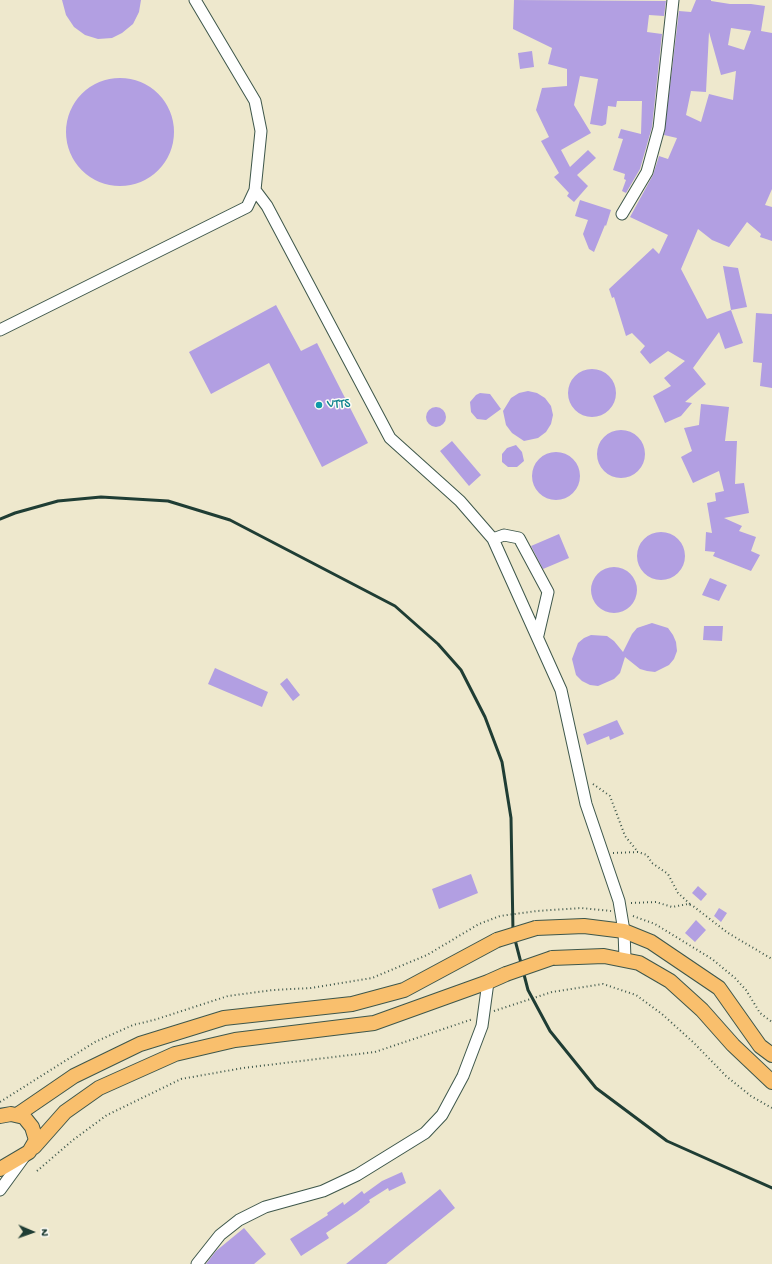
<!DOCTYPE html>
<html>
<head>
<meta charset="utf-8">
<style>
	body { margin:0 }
	#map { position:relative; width:772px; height:1264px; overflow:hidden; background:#eee8cd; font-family:"Gochi Hand",sans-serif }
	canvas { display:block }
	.north { position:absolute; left:12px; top:1212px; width:40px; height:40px; -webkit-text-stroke:3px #fdfcf7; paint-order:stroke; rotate:92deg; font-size:11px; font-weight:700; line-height:16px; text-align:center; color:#1f3d34 }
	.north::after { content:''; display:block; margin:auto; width:14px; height:18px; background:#1f3d34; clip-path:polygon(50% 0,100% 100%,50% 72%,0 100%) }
</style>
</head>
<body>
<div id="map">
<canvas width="772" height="1264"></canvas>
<div class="north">N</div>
</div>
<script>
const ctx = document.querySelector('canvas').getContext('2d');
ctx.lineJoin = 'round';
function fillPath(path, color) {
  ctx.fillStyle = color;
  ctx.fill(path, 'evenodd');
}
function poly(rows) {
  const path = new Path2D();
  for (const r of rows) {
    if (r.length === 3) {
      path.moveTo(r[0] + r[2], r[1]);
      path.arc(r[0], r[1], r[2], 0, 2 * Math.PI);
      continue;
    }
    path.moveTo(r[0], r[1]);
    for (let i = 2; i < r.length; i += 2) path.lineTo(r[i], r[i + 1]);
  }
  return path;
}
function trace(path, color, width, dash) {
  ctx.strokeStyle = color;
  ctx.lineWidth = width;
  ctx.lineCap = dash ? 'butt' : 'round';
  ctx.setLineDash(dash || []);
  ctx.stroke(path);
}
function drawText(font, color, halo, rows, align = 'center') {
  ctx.font = font + ' "Gochi Hand",sans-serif';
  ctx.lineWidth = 3;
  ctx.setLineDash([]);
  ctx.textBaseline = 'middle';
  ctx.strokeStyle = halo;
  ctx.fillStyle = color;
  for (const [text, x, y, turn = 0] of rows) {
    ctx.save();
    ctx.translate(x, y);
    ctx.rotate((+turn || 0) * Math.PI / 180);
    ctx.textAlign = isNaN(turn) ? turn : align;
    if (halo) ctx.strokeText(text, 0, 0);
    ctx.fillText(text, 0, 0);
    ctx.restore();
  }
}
const building = poly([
	[62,0,141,0,139,12,133,24,122,33,112,38,98,39,85,35,74,27,66,15],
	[514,0,666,1,664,16,649,15,647,32,662,34,652,127,640,169,626,193,622,191,626,180,624,179,625,174,613,170,623,139,618,138,621,129,641,134,642,101,617,101,616,107,608,106,606,124,602,126,590,124,598,79,580,76,574,105,591,133,561,150,570,167,588,150,596,158,577,175,588,186,574,202,567,196,569,193,554,177,559,173,541,141,549,137,536,110,542,88,567,86,567,69,548,64,552,48,513,29],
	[696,0,711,0,711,1,730,4,751,4,765,6,761,31,772,33,772,189,765,205,772,207,772,241,760,237,761,234,747,222,729,247,712,240,698,229,681,269,707,319,731,310,743,343,725,349,719,332,693,368,706,384,685,402,692,403,681,416,665,423,653,396,671,386,664,378,685,361,668,351,650,364,640,352,645,346,632,333,626,336,614,297,612,298,609,289,653,248,659,254,668,235,630,217,653,175,659,156,668,159,677,138,664,135,679,11,691,12],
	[731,28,751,31,744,50,728,45],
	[709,32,721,75,736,71,733,100,709,94,701,122,686,115,691,91,706,92],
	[532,51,534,67,520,69,518,53],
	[120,132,54],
	[580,200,611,210,606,226,605,225,594,252,589,249,583,234,588,220,575,216],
	[723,266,738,268,747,307,731,310],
	[276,305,301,351,317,343,368,443,322,467,269,363,211,394,189,352],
	[756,313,772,314,772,388,760,386,762,363,753,362],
	[592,393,24],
	[528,391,537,393,545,398,551,406,553,415,551,424,546,432,538,438,524,441,512,433,506,425,503,411,511,398,519,393],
	[480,393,490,394,501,409,486,420,477,419,471,412,470,402,476,395],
	[701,404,729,407,725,441,737,441,735,484,744,483,749,513,724,518,742,526,739,531,756,537,751,551,760,555,751,571,713,556,715,552,705,551,706,532,712,533,707,503,716,501,715,493,724,491,719,471,693,483,681,457,692,451,684,428,699,425],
	[436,417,10],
	[621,454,24],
	[452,441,481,475,469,486,440,451],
	[516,445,522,452,524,461,517,467,508,467,502,462,502,454,507,448],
	[556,476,24],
	[661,556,24],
	[559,534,569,558,543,569,531,546],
	[614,590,23],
	[710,578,727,585,719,601,702,595],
	[652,623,668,628,673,635,676,642,677,651,674,659,669,665,655,672,647,671,640,669,625,657,620,673,614,679,598,686,590,685,582,681,576,675,572,659,578,643,584,638,591,635,607,636,614,641,623,652,632,634,637,628],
	[704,626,723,626,722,641,703,640],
	[215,668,268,692,262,707,208,684],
	[287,678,300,695,293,701,280,684],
	[617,720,624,734,610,740,609,736,587,745,583,734],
	[471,874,478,893,439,909,432,889],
	[698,886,707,894,701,901,692,893],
	[719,908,727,913,721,922,714,916],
	[696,920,706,930,695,942,685,933],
	[402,1172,406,1183,389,1191,388,1188,369,1200,370,1202,357,1212,326,1233,329,1238,301,1256,290,1239,328,1215,327,1213,343,1202,344,1205,362,1191,364,1194,382,1181],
	[440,1189,455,1208,386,1264,346,1264],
	[244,1228,266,1254,254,1264,206,1264,216,1251]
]);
const path = poly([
	[593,784,610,796,625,836,638,852],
	[613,853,638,852,647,855,652,863,668,874,678,893,690,904],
	[631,903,656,902,672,907,688,904,693,906,728,933,772,959],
	[633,916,655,924,712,959,735,978,746,990,760,1013,772,1022],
	[494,1011,552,992,603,984,636,995,662,1014,694,1043,726,1076,751,1096,772,1108],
	[0,1102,95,1042,133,1025,154,1020,228,996,273,990,311,988,372,978,427,955,479,924,500,916,537,911,581,908,611,911],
	[37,1171,73,1140,107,1115,181,1079,243,1068,375,1052,473,1019]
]);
const minor = poly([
	[255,190,267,206,390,438,460,501,493,539,561,690,586,804,619,901,624,931,625,959],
	[622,214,647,172,659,128,673,0],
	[0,330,247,207,255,190,261,131,255,101,195,0],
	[493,539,504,535,519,538,548,592,538,635],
	[0,1190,24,1157],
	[197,1264,220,1235,239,1220,265,1207,323,1191,357,1175,425,1133,442,1115,463,1076,482,1026,488,982]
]);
const major = poly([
	[536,928,584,926,624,931,651,942,719,988,760,1046,772,1055],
	[552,958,604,956,639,963,670,981,702,1010,733,1045,772,1082],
	[17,1115,74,1076,140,1044,224,1018,352,1004,404,990,497,940],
	[0,1116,11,1114,24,1117,32,1127,36,1140,29,1152,0,1169],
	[34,1147,65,1112,99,1088,175,1054,235,1040,374,1023,488,982,506,974]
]);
const rail = poly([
	[0,519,15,513,58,501,101,497,168,501,230,520,395,606,438,644,461,670,485,717,502,762,511,818,513,932,528,990,550,1031,596,1088,667,1141,772,1188]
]);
const majorBridge = poly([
	[497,940,536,928],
	[506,974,552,958]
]);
const markers = [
	[319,405,4,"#0f9aa8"]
];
const cultureNames = [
	["VTTS",327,405]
];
fillPath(building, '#b29fe2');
trace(minor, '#3e574b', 13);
trace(major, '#3e574b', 16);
trace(path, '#3e574b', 2, [1, 3]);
trace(minor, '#fff', 11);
trace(major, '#f9bf6d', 14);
trace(rail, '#1f3d34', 3);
trace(majorBridge, '#3e574b', 16, []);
trace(majorBridge, '#f9bf6d', 14);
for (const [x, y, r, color] of markers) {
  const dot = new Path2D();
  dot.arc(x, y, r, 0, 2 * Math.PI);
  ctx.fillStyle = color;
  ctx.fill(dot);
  trace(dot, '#fdfcf7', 1.5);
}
drawText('13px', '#0d838f', '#fdfcf7', cultureNames, 'left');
</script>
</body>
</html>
